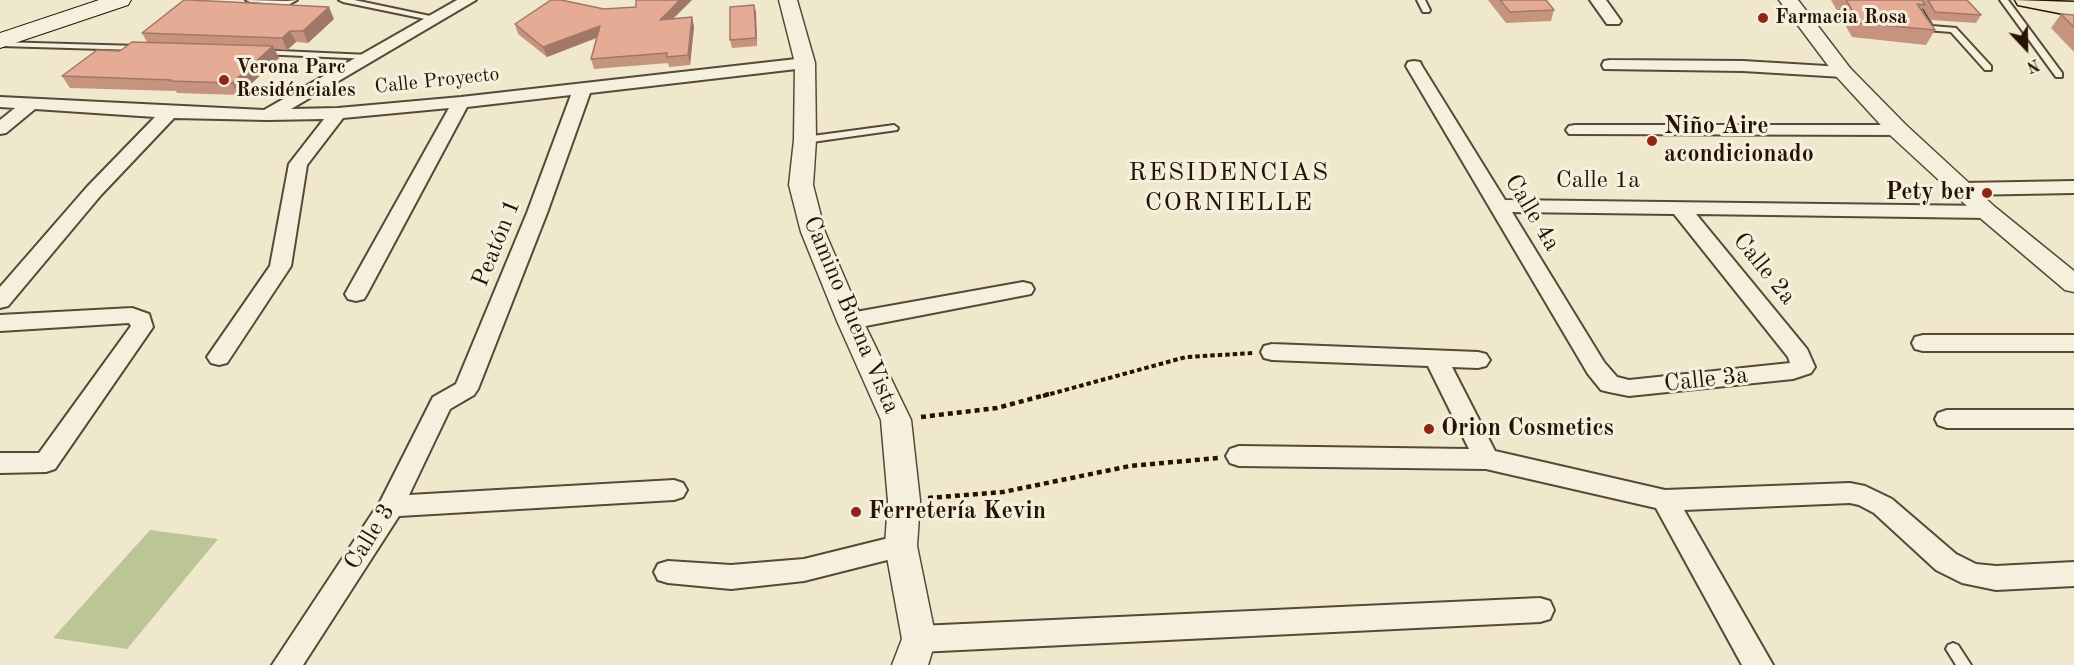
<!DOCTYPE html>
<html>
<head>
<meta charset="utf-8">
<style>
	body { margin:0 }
	#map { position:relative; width:2074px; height:665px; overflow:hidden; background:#f0e8cc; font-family:"Old Standard TT",serif }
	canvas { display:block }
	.north { position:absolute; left:1996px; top:18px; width:60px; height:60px; -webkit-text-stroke:4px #f5f0de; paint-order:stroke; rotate:158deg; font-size:16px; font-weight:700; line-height:24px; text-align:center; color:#261304 }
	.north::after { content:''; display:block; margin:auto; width:21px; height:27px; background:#261304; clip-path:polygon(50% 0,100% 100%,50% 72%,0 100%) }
</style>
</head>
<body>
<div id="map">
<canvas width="2074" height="665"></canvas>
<div class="north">N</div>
</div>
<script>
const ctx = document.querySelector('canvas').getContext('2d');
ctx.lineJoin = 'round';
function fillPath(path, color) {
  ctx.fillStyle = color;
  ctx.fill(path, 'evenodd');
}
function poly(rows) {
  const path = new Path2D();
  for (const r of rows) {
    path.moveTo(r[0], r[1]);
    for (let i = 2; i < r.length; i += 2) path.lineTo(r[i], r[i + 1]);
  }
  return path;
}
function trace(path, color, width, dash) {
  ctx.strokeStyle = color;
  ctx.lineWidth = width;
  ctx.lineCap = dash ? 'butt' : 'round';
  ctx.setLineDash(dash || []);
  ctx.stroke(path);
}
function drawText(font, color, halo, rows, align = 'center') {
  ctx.font = font + ' "Old Standard TT",serif';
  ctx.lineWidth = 6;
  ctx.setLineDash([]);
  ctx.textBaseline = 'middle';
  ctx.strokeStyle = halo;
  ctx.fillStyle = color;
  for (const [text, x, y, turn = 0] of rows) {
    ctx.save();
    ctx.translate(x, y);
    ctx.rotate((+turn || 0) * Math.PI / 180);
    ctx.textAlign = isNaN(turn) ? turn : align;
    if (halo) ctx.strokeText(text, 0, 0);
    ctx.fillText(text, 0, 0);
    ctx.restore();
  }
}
const green = poly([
	[150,530,218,539,127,649,53,638]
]);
const pathFar1 = poly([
	[1043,396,1186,357,1254,353]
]);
const path = poly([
	[921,417,997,408,1049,394],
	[928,498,1003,492,1130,466,1218,458]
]);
const service = poly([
	[246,0,287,1,297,0,288,5,250,2,246,0],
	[339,0,354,0,435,17,439,19,435,21,343,2,339,0],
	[1417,0,1425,0,1430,10,1429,12,1423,12,1417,0],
	[1908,0,1916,0,1932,26,1956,28,1991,66,1991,70,1985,70,1951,32,1926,30,1908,0],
	[2000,0,2008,0,2062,73,2062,77,2056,77,2000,0],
	[0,42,138,46,142,48,138,50,0,46,0,42],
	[258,50,369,55,373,57,369,59,261,54,258,54,258,50],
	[894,125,898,128,897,130,805,143,801,140,805,137,894,125],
	[1953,643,1958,645,1971,665,1956,665,1946,649,1948,645,1953,643]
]);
const minor = poly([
	[457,0,476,0,291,109,338,108,461,97,805,58,813,63,805,68,590,93,547,213,478,389,474,395,450,409,409,495,674,480,683,483,687,490,683,497,674,500,399,516,303,665,272,665,381,500,433,397,456,384,527,213,571,95,467,107,367,294,364,299,356,301,348,299,345,294,449,108,343,118,307,165,291,266,227,363,219,365,211,363,207,357,270,266,289,164,324,119,267,120,174,118,101,195,8,306,0,308,0,287,87,187,155,117,35,109,6,133,0,134,0,120,15,108,0,107,0,97,264,110,457,0],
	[1590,0,1606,0,1621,21,1619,24,1607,24,1590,0],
	[1610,60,1743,61,1843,67,1849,68,1852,72,1849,76,1843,77,1743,71,1604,69,1602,65,1604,61,1610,60],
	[1414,61,1420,62,1422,66,1505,200,1987,206,1994,208,1997,212,1994,216,1987,218,1696,214,1807,349,1815,367,1811,373,1793,379,1629,396,1609,392,1601,390,1588,374,1406,66,1408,62,1414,61],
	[1512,212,1674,214,1788,357,1790,363,1629,380,1617,377,1604,362,1512,212],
	[1575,125,1898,125,1904,126,1907,130,1904,134,1898,135,1569,134,1566,130,1569,126,1575,125],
	[2074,181,2074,193,1963,195,1956,193,1953,189,1956,185,1963,183,2074,181],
	[1023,282,1031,284,1034,289,1031,294,850,329,842,326,839,321,842,316,850,313,1023,282],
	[132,308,149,314,153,327,55,469,46,472,0,473,0,453,39,453,131,326,129,323,0,331,0,315,132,308],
	[1923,335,2074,335,2074,351,1923,351,1915,349,1912,343,1915,337,1923,335],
	[1272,344,1478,352,1486,354,1490,360,1486,366,1478,368,1452,367,1495,451,1665,490,1850,483,1865,486,1892,499,1956,554,1976,564,1996,566,2074,562,2074,586,1996,590,1962,583,1936,570,1874,513,1859,505,1850,503,1684,510,1773,665,1742,665,1656,508,1486,469,1239,466,1230,463,1226,456,1230,449,1239,446,1469,449,1428,366,1272,360,1264,358,1261,352,1264,346,1272,344],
	[1947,410,2074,410,2074,428,1947,428,1938,425,1935,419,1938,413,1947,410],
	[901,535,911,538,914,546,911,554,804,581,731,589,668,583,658,580,654,572,658,564,668,561,731,565,804,559,901,535],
	[1540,598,1550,601,1554,610,1550,619,1540,622,919,652,909,648,905,639,909,630,919,626,1540,598]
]);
const tertiary = poly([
	[779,0,797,0,815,63,816,140,813,185,825,232,863,321,911,420,920,501,917,546,936,639,928,665,892,665,902,639,885,546,888,501,881,420,837,321,801,232,789,185,794,140,795,63,779,0],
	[1779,0,1798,0,1850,68,1906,125,1995,207,2074,271,2074,292,2065,290,1979,217,1890,135,1836,76,1779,0]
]);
const secondary = poly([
	[99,0,131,0,128,5,0,48,0,33,99,0]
]);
const trunk = poly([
	[2015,0,2074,2,2074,16,2018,5,2015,0]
]);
const wall = poly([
	[692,0,673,19,692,17,694,27,690,65,669,67,668,63,594,69,591,59,597,38,547,57,518,34,515,24,604,9,636,7],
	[1488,0,1546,0,1554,10,1551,21,1506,23],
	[1831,0,1967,0,1981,15,1976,23,1931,20,1923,8,1921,11,1935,30,1926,45,1852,37],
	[754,5,756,12,757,46,732,48,730,40],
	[2061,14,2074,15,2074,52,2051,28],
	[334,19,308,43,296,42,287,50,274,49,279,58,239,95,177,93,176,91,70,88,62,76,120,51,147,42,142,33]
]);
const shadedWall = poly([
	[680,0,692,0,662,29,660,20],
	[754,5,756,12,757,46,756,38],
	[329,7,334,19,308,43,303,31],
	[692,17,694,27,690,65,688,55],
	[600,26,603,35,547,57,543,47],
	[290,31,296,42,287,50,282,38],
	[273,46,279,58,239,95,232,83]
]);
const building = poly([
	[184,0,191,0,329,7,303,31,290,31,282,38,142,33,184,0],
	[551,0,561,0,604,9,636,7,636,0,680,0,660,20,692,17,688,55,667,57,667,53,591,59,600,26,543,47,515,24,551,0],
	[1500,0,1546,0,1554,10,1510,12,1500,0],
	[1846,0,1922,0,1925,5,1917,4,1935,30,1860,23,1846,0],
	[1928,0,1967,0,1981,15,1935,12,1928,0],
	[754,5,756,38,730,40,730,7,754,5],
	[2061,14,2074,15,2074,27,2061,14],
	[132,42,273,46,232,83,170,81,171,80,62,76,97,50,120,51,132,42]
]);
const markers = [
	[1763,18,6,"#8f2418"],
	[224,80,6,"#8f2418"],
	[1652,141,6,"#8f2418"],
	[1987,193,6,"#8f2418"],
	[1429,429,6,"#8f2418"],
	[856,512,6,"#8f2418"]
];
const farPoinames = [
	["Farmacia Rosa",1775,18],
	["Verona Parc",236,68],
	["Residénciales",236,91]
];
const farStreetnames = [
	["Calle Proyecto",437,81,-6]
];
const poiNames = [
	["Niño Aire",1664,127],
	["acondicionado",1664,155],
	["Pety ber",1975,193,"right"],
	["Orion Cosmetics",1441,429],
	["Ferretería Kevin",868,512]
];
const streetNames = [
	["Calle 1a",1598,181],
	["Calle 4a",1532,213,59],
	["Peatón 1",497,243,-68],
	["Calle 2a",1764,269,51],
	["Camino Buena Vista",851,315,67],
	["Calle 3a",1706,380,-6],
	["Calle 3",370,537,-58]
];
const neighbourhoodNames = [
	["RESIDENCIAS",1229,173],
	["CORNIELLE",1229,203]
];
fillPath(green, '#bcc596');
trace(service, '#584836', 4);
trace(minor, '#584836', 4);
trace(tertiary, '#584836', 3);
trace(secondary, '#261304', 2);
trace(trunk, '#261304', 3);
trace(pathFar1, '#261304', 4, [4.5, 3]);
trace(path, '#261304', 4.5, [5, 4]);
fillPath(service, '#f5f0de');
fillPath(minor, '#f5f0de');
fillPath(tertiary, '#f5f0de');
fillPath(secondary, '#f5f0de');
fillPath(trunk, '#f0e8cc');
fillPath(wall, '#c6937f');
fillPath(shadedWall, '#a17868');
fillPath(building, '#e6ab94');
trace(building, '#a17868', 1.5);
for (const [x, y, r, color] of markers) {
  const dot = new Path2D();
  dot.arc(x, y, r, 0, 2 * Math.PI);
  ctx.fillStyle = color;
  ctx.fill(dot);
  trace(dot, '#f5f0de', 2);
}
drawText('bold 20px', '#261304', '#f5f0de', farPoinames, 'left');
drawText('20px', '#261304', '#f5f0de', farStreetnames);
drawText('bold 24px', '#261304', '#f5f0de', poiNames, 'left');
drawText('24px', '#261304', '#f5f0de', streetNames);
ctx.letterSpacing = '1.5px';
drawText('26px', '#261304', '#f5f0de', neighbourhoodNames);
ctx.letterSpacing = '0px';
</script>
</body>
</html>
